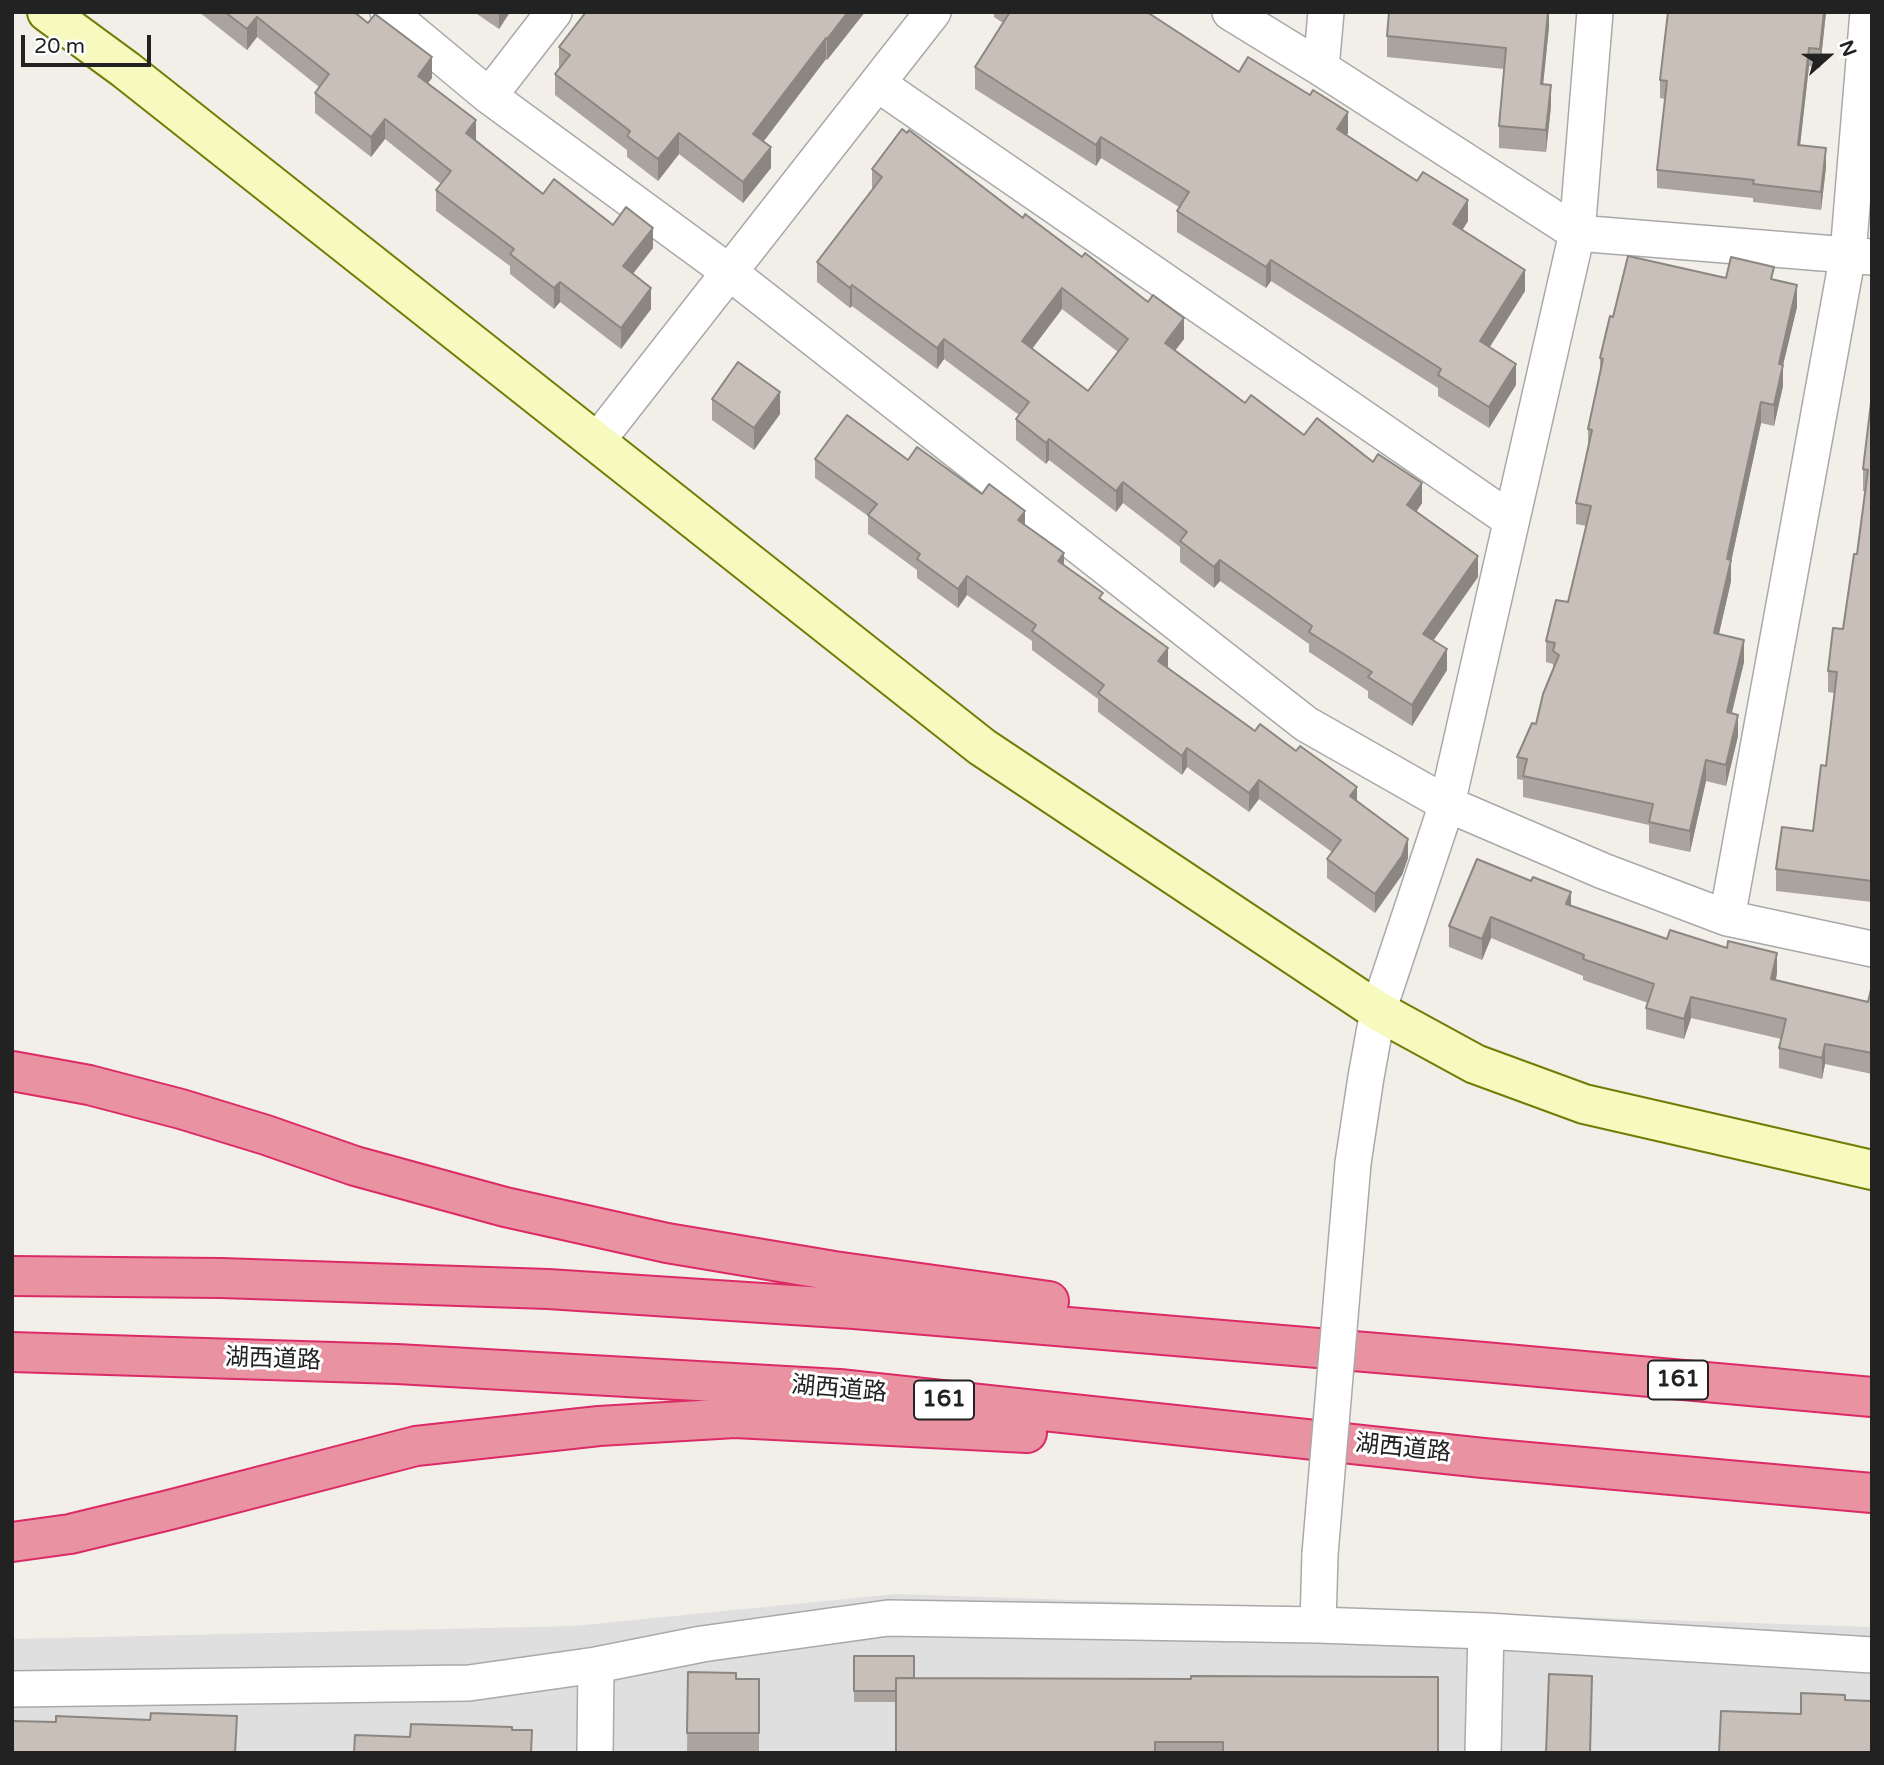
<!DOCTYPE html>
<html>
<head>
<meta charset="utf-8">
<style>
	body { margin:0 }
	#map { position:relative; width:1884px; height:1765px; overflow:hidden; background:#f2efe9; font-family:"Varela Round",sans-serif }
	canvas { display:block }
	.frame { position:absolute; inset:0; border:14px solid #222; pointer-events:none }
	.north { position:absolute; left:1793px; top:21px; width:70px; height:70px; -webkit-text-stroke:5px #fff; paint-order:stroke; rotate:69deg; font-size:19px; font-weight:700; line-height:28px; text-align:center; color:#222 }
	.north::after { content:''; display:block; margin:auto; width:24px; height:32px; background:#222; clip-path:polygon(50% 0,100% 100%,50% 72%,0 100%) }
	.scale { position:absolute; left:21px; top:35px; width:130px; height:32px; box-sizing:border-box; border:4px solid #222; border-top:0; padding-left:9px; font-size:21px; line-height:24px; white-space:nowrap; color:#222; -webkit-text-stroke:5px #fff; paint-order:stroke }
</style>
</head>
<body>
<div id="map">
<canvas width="1884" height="1765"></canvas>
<div class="frame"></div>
<div class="north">N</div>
<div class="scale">20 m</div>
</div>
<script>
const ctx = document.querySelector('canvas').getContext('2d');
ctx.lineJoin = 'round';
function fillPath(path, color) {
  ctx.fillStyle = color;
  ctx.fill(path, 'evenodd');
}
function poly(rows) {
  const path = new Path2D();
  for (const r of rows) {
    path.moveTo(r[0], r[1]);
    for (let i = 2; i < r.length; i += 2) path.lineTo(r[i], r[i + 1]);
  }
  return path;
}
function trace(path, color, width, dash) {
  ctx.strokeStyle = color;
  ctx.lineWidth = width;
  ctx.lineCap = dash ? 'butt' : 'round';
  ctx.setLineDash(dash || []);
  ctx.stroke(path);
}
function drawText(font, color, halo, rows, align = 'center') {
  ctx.font = font + ' "Varela Round","Noto Sans JP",sans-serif';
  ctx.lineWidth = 6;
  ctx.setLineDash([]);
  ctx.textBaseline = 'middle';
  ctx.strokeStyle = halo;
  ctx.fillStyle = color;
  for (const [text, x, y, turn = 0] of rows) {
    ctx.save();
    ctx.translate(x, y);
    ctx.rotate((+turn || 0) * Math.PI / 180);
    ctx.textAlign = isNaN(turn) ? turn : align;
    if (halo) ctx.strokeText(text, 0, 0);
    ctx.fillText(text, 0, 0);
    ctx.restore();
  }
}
const residential = poly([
	[896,1594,1872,1627,1872,1753,12,1753,12,1639,574,1626]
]);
const street = poly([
	[388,12,489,96,729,272,1306,724,1447,804,1603,871,1727,918,1872,949],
	[1230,12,1321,68,1577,233,1872,257],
	[1321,68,1326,12],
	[878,84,1511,520],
	[489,96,554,12],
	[597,441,933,12],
	[1727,918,1848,254,1868,12],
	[1353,1163,1366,1077,1378,1011,1447,804,1577,233,1595,12],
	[1318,1625,1320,1554],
	[12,1689,469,1683,596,1665,702,1644,888,1618,1318,1625,1486,1631,1872,1655],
	[595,1753,596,1665],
	[1483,1753,1486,1631]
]);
const secondary = poly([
	[47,12,126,70,982,747,1378,1011,1475,1064,1584,1104,1872,1170]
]);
const highway = poly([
	[12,1071,89,1085,181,1109,266,1135,355,1166,505,1207,667,1243,834,1271,1049,1301],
	[12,1276,221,1278,548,1289,854,1309,1484,1362,1872,1397],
	[12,1352,397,1364,839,1389,1483,1458,1872,1493],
	[12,1542,70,1534,169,1510,416,1446,599,1426,735,1418,1027,1433]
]);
const streetBridge = poly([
	[1320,1554,1353,1163]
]);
const wall = poly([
	[199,12,354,12,432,78,428,83,476,141,543,194,613,225,653,248,633,274,651,309,621,349,560,302,554,309,510,274,510,266,436,211,436,190,441,184,385,139,371,157,315,113,315,93,319,87,257,37,247,50],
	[474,12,510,12,499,29],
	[586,12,865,12,827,60,826,59,764,141,771,168,743,203,679,154,658,181,627,157,627,150,555,95,555,74,559,68,559,47],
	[994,12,1147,12,1239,72,1348,133,1346,135,1468,221,1462,230,1525,291,1490,347,1516,385,1489,428,1438,396,1438,388,1271,281,1266,288,1177,232,1177,211,1179,207,1101,158,1096,166,975,89,975,67,1003,23,994,17],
	[1549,12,1549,27,1543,84,1551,106,1546,152,1499,148,1499,126,1504,69,1387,57,1387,36],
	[1826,12,1820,68,1809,66,1800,145,1826,167,1821,210,1753,202,1753,198,1657,188,1657,170,1665,99,1660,98,1660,80],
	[872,169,1023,218,1184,339,1175,350,1245,403,1304,435,1422,503,1416,512,1478,577,1433,641,1447,670,1412,726,1368,698,1368,691,1309,652,1309,644,1220,581,1214,588,1180,562,1180,547,1123,503,1116,512,1049,460,1046,464,1016,440,1016,419,1019,415,944,359,937,369,852,306,850,308,817,282,817,262,872,190],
	[1062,309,1118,352,1088,391,1032,349],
	[1726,278,1774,279,1797,307,1783,365,1783,386,1774,426,1761,423,1731,562,1731,581,1719,634,1744,662,1731,713,1738,736,1726,786,1706,781,1690,852,1649,843,1649,825,1523,797,1523,780,1517,779,1517,757,1536,724,1553,670,1553,664,1546,662,1546,641,1568,602,1586,526,1576,524,1576,503,1588,448,1588,429,1600,374,1600,358,1613,317],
	[1872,394,1872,902,1776,891,1776,869,1813,831,1826,766,1834,693,1828,692,1828,671,1843,629,1857,554,1865,491,1863,491,1863,469],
	[712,399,780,414,754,450,712,420],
	[815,459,908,460,1025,525,1064,565,1103,600,1168,667,1167,668,1255,731,1357,801,1408,858,1402,875,1375,913,1327,878,1327,859,1332,852,1259,799,1249,812,1187,767,1182,775,1098,712,1098,699,1032,650,1032,641,967,595,958,608,917,578,917,570,868,534,868,516,815,478],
	[1531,881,1571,906,1667,939,1777,973,1776,980,1868,1002,1872,985,1872,1074,1825,1064,1822,1079,1779,1068,1779,1048,1781,1039,1691,1018,1684,1039,1646,1029,1646,1008,1648,1003,1583,980,1583,976,1491,938,1482,960,1449,947,1449,926],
	[854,1656,914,1678,1438,1753,896,1753,896,1702,854,1702],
	[688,1672,736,1679,759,1679,759,1753,687,1753]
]);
const shadedWall = poly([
	[499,12,510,12,499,29],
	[848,12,865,12,827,60,827,39],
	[1547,12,1549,12,1549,27,1541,105,1541,84],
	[1824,12,1826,12,1820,68,1820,49],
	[257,17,257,37,247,50,247,29],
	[826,38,826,59,753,155,753,134],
	[1809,48,1809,66,1798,163,1798,145],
	[432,57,432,78,418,96,418,76],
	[1551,85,1551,106,1546,152,1546,130],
	[1348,112,1348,133,1337,151,1337,129],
	[385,119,385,139,371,157,371,137],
	[476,120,476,141,466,133],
	[679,133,679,154,658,181,658,159],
	[1101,137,1101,158,1096,166,1096,145],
	[771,147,771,168,743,203,743,182],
	[1826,148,1826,167,1821,210,1821,192],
	[1468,200,1468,221,1453,245,1453,224],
	[653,228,653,248,623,286,623,266],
	[1271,260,1271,281,1266,288,1266,267],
	[1525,270,1525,291,1480,362,1480,341],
	[560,282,560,302,554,309,554,288],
	[852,285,852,306,850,308,850,288],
	[1797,285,1797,307,1783,365,1783,386,1774,426,1774,405,1779,364],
	[651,288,651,309,621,349,621,328],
	[1062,288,1062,309,1022,362,1022,341],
	[1184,318,1184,339,1165,364,1165,343],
	[944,339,944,359,937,369,937,348],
	[1516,364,1516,385,1489,428,1489,407],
	[780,392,780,414,754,450,754,428],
	[1761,402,1761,423,1731,562,1731,581,1714,655,1714,633,1727,559],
	[1049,439,1049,460,1046,464,1046,443],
	[1123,482,1123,503,1116,512,1116,491],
	[1422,483,1422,503,1407,526,1407,505],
	[1025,511,1025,530,1018,520],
	[1064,553,1064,572,1058,561],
	[1478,556,1478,577,1423,655,1423,634],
	[1220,560,1220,581,1214,588,1214,567],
	[967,576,967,595,958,608,958,589],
	[1744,640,1744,662,1727,734,1727,712],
	[1168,648,1168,667,1158,680,1158,661],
	[1447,649,1447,670,1412,726,1412,705],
	[1738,715,1738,736,1726,786,1726,765],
	[1187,748,1187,767,1182,775,1182,756],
	[1706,760,1706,781,1690,852,1690,831],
	[1259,780,1259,799,1249,812,1249,793],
	[1357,787,1357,806,1350,796],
	[1408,839,1408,858,1402,875,1375,913,1375,894],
	[1571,892,1571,913,1566,904],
	[1491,917,1491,938,1482,960,1482,939],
	[1777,953,1777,973,1771,1000,1771,979],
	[1691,997,1691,1018,1684,1039,1684,1019],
	[1825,1044,1825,1064,1822,1079,1822,1058]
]);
const building = poly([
	[225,12,354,12,368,23,375,14,432,57,418,76,476,120,466,133,543,194,554,179,613,225,626,207,653,228,623,266,651,288,621,328,560,282,554,288,510,254,514,249,436,190,451,171,385,119,371,137,315,93,329,74,257,17,247,29,225,12],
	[586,12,848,12,827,39,826,38,753,134,771,147,743,182,679,133,658,159,627,136,630,131,555,74,570,55,559,47,586,12],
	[1010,12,1147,12,1239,72,1248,57,1310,95,1313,90,1348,112,1337,129,1417,181,1423,172,1468,200,1453,224,1525,270,1480,341,1516,364,1489,407,1438,375,1441,369,1271,260,1266,267,1177,211,1189,192,1101,137,1096,145,975,67,1010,12],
	[1389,12,1548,12,1541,84,1551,85,1546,130,1499,126,1506,48,1387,36,1389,12],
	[1668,12,1824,12,1820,49,1809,48,1798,145,1826,148,1821,192,1753,184,1754,180,1657,170,1667,81,1660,80,1668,12],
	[902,129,907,133,909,130,1023,218,1025,214,1082,257,1085,253,1148,302,1153,295,1184,318,1165,343,1245,403,1251,395,1304,435,1317,418,1373,462,1378,454,1422,483,1407,505,1478,556,1423,634,1447,649,1412,705,1368,677,1372,672,1309,632,1312,626,1220,560,1214,567,1180,541,1187,532,1123,482,1116,491,1049,439,1046,443,1016,419,1029,402,944,339,937,348,852,285,850,288,817,262,882,177,872,169,902,129],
	[1062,288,1128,339,1088,391,1022,341,1062,288],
	[1628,256,1726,278,1731,257,1774,267,1771,279,1797,285,1779,364,1783,365,1774,405,1761,402,1727,559,1731,560,1714,633,1744,640,1727,712,1738,715,1726,765,1706,760,1690,831,1649,822,1653,804,1523,776,1527,759,1517,757,1532,723,1536,724,1543,694,1559,655,1553,651,1555,643,1546,641,1556,600,1568,602,1591,506,1576,503,1592,430,1588,429,1603,359,1600,358,1610,316,1613,317,1628,256],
	[738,362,780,392,754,428,712,399,738,362],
	[1872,394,1872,881,1776,869,1782,827,1813,831,1821,765,1826,766,1837,672,1828,671,1833,628,1843,629,1854,554,1857,554,1868,470,1863,469,1872,394],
	[847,415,908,460,917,447,982,494,989,484,1025,511,1018,520,1064,553,1058,561,1103,593,1099,598,1168,648,1158,661,1255,731,1260,724,1296,751,1300,746,1357,787,1350,796,1408,839,1402,856,1375,894,1327,859,1341,840,1259,780,1249,793,1187,748,1182,756,1098,693,1104,685,1032,631,1036,625,967,576,958,589,917,559,920,554,868,515,877,504,815,459,847,415],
	[1477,859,1531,881,1533,877,1571,892,1566,904,1667,939,1670,930,1727,948,1728,941,1777,953,1771,979,1868,1002,1872,985,1872,1053,1825,1044,1822,1058,1779,1048,1786,1019,1691,997,1684,1019,1646,1008,1654,984,1583,959,1584,955,1491,917,1482,939,1449,926,1477,859],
	[854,1656,914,1656,914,1678,896,1678,896,1691,854,1691,854,1656],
	[688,1672,736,1673,736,1679,759,1679,759,1733,687,1733,688,1672],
	[1549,1674,1592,1676,1590,1753,1546,1753,1549,1674],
	[1191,1676,1438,1677,1438,1753,1223,1753,1223,1742,1155,1742,1155,1753,896,1753,896,1678,1191,1679,1191,1676],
	[1801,1693,1845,1695,1845,1700,1872,1701,1872,1753,1719,1753,1721,1711,1801,1714,1801,1693],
	[151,1713,237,1716,235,1753,12,1753,12,1721,56,1722,56,1716,150,1720,151,1713],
	[411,1724,512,1727,512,1730,532,1730,531,1753,354,1753,355,1735,410,1737,411,1724]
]);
const shields = [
	[1678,1380,60],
	[944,1400,60]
];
const shieldNames = [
	["161",1678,1380],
	["161",944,1400]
];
const streetNames = [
	["湖西道路",273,1360,2],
	["湖西道路",839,1390,5],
	["湖西道路",1403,1449,6]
];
fillPath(residential, '#e0dfdf');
trace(street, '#a9a9a9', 38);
trace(secondary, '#707d05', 42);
trace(highway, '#dc2a67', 42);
trace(street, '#fff', 35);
trace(secondary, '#f7fabf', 38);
trace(highway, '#e892a2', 38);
trace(streetBridge, '#a9a9a9', 38, []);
trace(streetBridge, '#fff', 35);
fillPath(wall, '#aba49e');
fillPath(shadedWall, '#8b8681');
fillPath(building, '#c7bfb8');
trace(building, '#8b8681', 2);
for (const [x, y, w] of shields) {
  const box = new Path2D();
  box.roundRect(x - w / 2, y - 19.5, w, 39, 5);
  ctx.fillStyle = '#fff';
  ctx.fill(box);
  trace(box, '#222', 2);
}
drawText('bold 23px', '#222', null, shieldNames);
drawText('24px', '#222', '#fff', streetNames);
</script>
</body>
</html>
